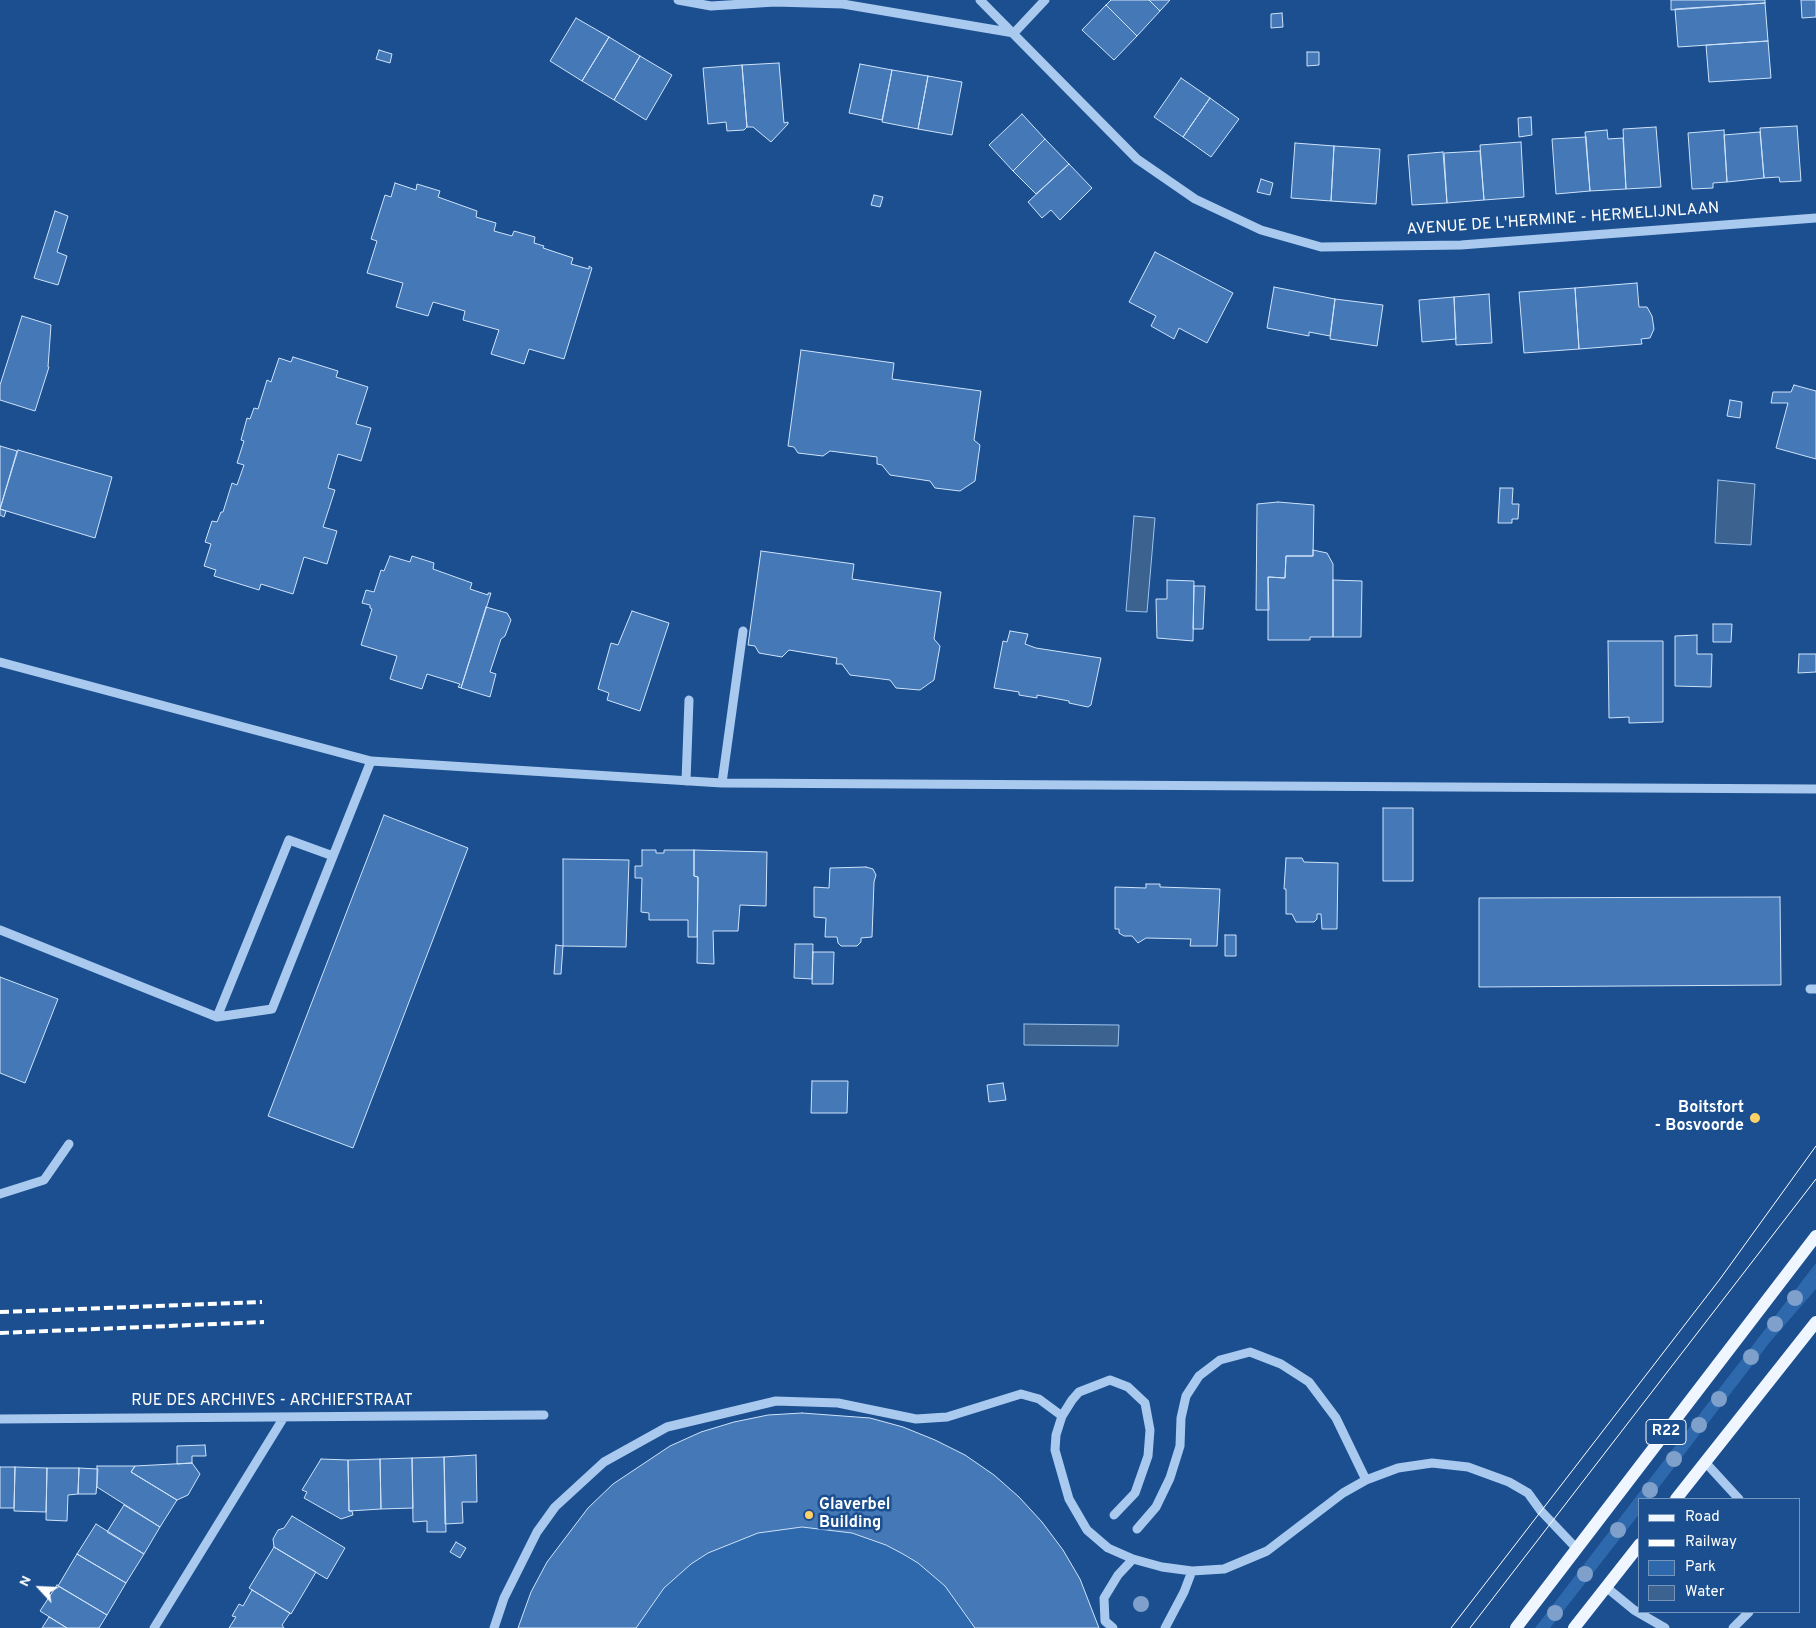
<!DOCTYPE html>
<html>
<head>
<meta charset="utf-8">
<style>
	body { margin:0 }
	#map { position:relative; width:1816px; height:1628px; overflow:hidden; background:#1b4f8f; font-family:Overpass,sans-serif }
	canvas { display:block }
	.legend { position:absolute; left:1638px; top:1498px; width:162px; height:115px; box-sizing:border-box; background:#1b4f8f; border:1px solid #7695bc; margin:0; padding:6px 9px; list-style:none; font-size:15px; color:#fff }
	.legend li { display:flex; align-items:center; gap:10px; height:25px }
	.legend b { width:25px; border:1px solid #7695bc }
	.north { position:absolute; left:15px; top:1563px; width:50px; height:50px; -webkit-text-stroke:4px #1b4f8f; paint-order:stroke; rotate:295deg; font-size:14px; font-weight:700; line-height:20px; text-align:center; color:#fff }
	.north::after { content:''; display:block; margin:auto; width:18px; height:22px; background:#fff; clip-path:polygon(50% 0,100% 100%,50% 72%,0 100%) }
</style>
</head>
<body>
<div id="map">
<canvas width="1816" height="1628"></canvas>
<ul class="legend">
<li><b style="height:6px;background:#f0f6ff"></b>Road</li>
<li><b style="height:6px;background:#fff"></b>Railway</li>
<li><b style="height:14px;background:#2e69ad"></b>Park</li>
<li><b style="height:14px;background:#3c6290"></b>Water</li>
</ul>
<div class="north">N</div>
</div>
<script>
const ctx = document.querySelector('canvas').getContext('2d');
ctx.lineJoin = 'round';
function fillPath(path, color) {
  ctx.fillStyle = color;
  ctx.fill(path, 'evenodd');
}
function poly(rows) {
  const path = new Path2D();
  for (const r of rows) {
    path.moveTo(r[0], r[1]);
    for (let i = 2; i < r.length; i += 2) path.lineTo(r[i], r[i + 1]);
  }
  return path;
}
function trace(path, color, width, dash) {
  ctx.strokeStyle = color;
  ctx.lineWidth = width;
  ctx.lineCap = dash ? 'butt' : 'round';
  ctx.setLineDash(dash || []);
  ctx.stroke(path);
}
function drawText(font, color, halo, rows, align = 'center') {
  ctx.font = font + ' Overpass,sans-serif';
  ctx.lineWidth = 5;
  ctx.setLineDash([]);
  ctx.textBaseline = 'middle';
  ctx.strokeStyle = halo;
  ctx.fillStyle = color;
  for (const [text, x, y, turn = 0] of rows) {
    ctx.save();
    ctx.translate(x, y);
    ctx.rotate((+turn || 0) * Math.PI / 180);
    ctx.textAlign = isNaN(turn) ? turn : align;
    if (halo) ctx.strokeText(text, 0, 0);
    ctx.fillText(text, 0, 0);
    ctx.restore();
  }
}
const green = poly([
	[1816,1263,1816,1289,1770,1342,1650,1499,1640,1499,1640,1513,1550,1628,1535,1628],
	[802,1527,852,1533,886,1545,903,1554,918,1563,945,1586,975,1628,636,1628,664,1588,691,1564,708,1553,758,1533]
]);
const water = poly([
	[1718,480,1755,484,1751,545,1715,543,1718,480],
	[1134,516,1155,518,1147,612,1126,611,1134,516],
	[1024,1024,1119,1025,1118,1046,1024,1045,1024,1024]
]);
const building = poly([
	[1111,0,1149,0,1160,11,1137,36,1106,5,1111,0],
	[1149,0,1170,0,1160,11,1149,0],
	[1671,0,1765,0,1765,3,1671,10,1671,0],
	[1801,0,1816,0,1816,17,1802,18,1801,0],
	[1765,3,1768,41,1678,47,1675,9,1765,3],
	[1106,5,1137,36,1114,60,1082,30,1106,5],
	[1282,13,1283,27,1271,28,1271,14,1282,13],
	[576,18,609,37,582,81,550,61,576,18],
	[609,37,640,56,614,100,582,81,609,37],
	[1768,41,1771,78,1709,82,1706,45,1768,41],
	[379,50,392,54,390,63,376,59,379,50],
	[1307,52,1319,52,1319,65,1307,66,1307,52],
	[640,56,672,75,646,120,614,100,640,56],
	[779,63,784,123,788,122,788,124,771,142,753,127,747,127,742,65,779,63],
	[860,64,892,70,882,120,849,113,860,64],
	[742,65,747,127,744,130,727,131,726,122,708,124,703,68,742,65],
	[892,70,928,76,918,129,882,122,892,70],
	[928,76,962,82,952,135,918,129,928,76],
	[1181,78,1210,98,1183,137,1154,117,1181,78],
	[1210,98,1239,119,1211,157,1183,137,1210,98],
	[1022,114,1045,139,1013,171,989,145,1022,114],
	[1531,117,1532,135,1519,137,1518,118,1531,117],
	[1797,126,1801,181,1780,182,1779,177,1764,178,1760,128,1797,126],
	[1656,127,1661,187,1626,189,1623,129,1656,127],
	[1607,130,1608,139,1623,138,1626,189,1590,191,1585,132,1607,130],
	[1724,130,1727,182,1713,183,1713,188,1692,189,1688,133,1724,130],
	[1760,132,1764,178,1727,182,1724,135,1760,132],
	[1586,137,1590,191,1556,194,1552,139,1586,137],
	[1045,139,1069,164,1036,194,1013,171,1045,139],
	[1521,142,1524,197,1484,200,1480,145,1521,142],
	[1295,143,1334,146,1331,201,1291,198,1295,143],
	[1334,146,1380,149,1376,204,1331,201,1334,146],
	[1480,151,1484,200,1447,203,1444,153,1480,151],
	[1443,152,1447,203,1412,205,1408,155,1443,152],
	[1069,164,1092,188,1060,220,1051,210,1042,218,1028,202,1069,164],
	[1261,179,1273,183,1270,195,1257,192,1261,179],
	[395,183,416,190,417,184,440,191,438,197,477,211,476,217,496,223,494,231,512,236,514,231,535,237,534,243,544,246,543,248,573,258,571,264,589,269,589,266,592,268,564,359,529,349,524,364,491,354,499,330,463,320,465,311,433,302,428,316,396,307,403,283,367,273,377,241,371,239,385,195,391,197,395,183],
	[874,195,883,197,880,207,871,205,874,195],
	[55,211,68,216,57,252,67,256,58,285,34,278,55,211],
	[1155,252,1233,293,1207,343,1179,328,1174,339,1151,326,1156,316,1129,302,1155,252],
	[1637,283,1639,307,1647,307,1652,316,1654,329,1650,338,1641,339,1642,344,1579,349,1575,288,1637,283],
	[1274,287,1335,299,1330,336,1309,332,1309,336,1267,328,1274,287],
	[1575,288,1579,349,1524,353,1519,292,1575,288],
	[1489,294,1492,343,1456,345,1454,297,1489,294],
	[1454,297,1456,339,1422,342,1419,300,1454,297],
	[1335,299,1383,305,1377,346,1330,339,1335,299],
	[22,316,51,325,48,367,49,367,35,411,0,400,0,385,22,316],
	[801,350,894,363,892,379,981,391,974,440,980,445,975,481,960,491,935,488,930,481,890,475,882,465,877,464,877,457,830,451,823,456,798,453,794,447,788,446,801,350],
	[293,357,338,371,336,377,368,387,356,424,371,428,361,461,338,454,328,488,335,490,323,527,337,531,327,564,304,557,293,594,261,584,259,590,214,576,216,570,204,566,211,544,205,542,212,521,217,522,221,512,223,512,232,483,237,485,244,465,237,463,244,441,241,440,247,418,250,419,254,408,258,409,267,380,271,382,279,358,291,362,293,357],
	[1794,385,1816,391,1816,459,1776,448,1788,403,1771,403,1773,392,1791,392,1794,385],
	[1730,400,1742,402,1740,418,1727,416,1730,400],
	[0,446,17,451,0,509,6,511,4,517,0,515,0,446],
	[18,450,112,477,95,538,0,509,18,450],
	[1500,488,1513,488,1512,504,1519,504,1518,519,1512,519,1512,523,1498,523,1500,488],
	[1278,502,1314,505,1313,556,1286,556,1285,578,1268,577,1269,610,1256,610,1257,504,1278,502],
	[1313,550,1327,553,1333,564,1333,637,1310,637,1310,640,1268,640,1268,577,1285,578,1286,556,1313,556,1313,550],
	[761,551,854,564,852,579,941,592,934,639,940,646,934,680,920,690,896,688,890,680,850,675,842,664,836,664,837,658,789,650,782,657,759,653,755,646,748,645,761,551],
	[390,556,410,562,412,556,434,563,433,569,472,583,470,589,488,595,488,593,491,593,461,688,458,687,460,684,427,674,422,689,390,679,397,656,361,645,372,609,370,608,370,605,362,603,366,590,374,592,381,570,384,571,390,556],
	[1167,580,1194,581,1193,641,1157,638,1156,599,1167,599,1167,580],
	[1333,580,1362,581,1361,637,1333,637,1333,580],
	[1194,586,1205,586,1203,629,1193,629,1194,586],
	[486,607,507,613,511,620,505,636,501,639,490,672,496,674,490,697,461,688,486,607],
	[632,611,669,623,640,711,607,700,609,693,598,689,611,643,618,645,632,611],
	[1713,624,1732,624,1731,642,1713,642,1713,624],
	[1010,631,1028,634,1025,644,1036,648,1101,658,1091,705,1088,707,1069,703,1069,701,1037,695,1037,698,1019,695,1019,692,994,688,1003,641,1007,642,1010,631],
	[1697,635,1697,654,1712,654,1711,687,1675,686,1675,636,1697,635],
	[1608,641,1663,641,1663,722,1629,723,1629,717,1609,718,1608,641],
	[1799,654,1816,654,1816,672,1798,673,1799,654],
	[1383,808,1413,808,1413,881,1383,881,1383,808],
	[384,815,468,848,353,1148,268,1116,384,815],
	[642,850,656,850,656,853,664,853,664,850,694,850,694,876,698,877,697,937,688,937,688,920,649,920,649,913,641,912,642,878,635,878,635,866,642,866,642,850],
	[694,850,767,852,766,906,740,905,738,931,713,931,714,964,697,963,698,877,694,876,694,850],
	[1286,858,1302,858,1304,862,1338,863,1337,929,1322,929,1321,914,1317,914,1317,919,1314,922,1296,922,1292,914,1286,914,1286,889,1284,889,1286,858],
	[563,859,629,860,626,947,563,946,563,859],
	[866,867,873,869,876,875,874,882,872,937,861,938,861,942,857,946,841,946,838,943,837,937,825,937,826,918,814,917,814,887,829,888,830,868,866,867],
	[1146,884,1160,884,1160,887,1220,889,1217,946,1190,946,1191,939,1146,938,1138,943,1132,936,1124,936,1119,933,1119,929,1115,929,1115,887,1146,888,1146,884],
	[1780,897,1781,985,1479,987,1479,898,1780,897],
	[1225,935,1236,935,1236,956,1225,956,1225,935],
	[795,944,813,944,812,979,794,978,795,944],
	[556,945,563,946,561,974,554,974,556,945],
	[813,952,834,952,833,984,812,984,813,952],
	[0,977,58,999,25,1083,0,1073,0,977],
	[812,1081,848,1081,847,1113,811,1113,812,1081],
	[1003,1083,1006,1100,989,1102,987,1085,1003,1083],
	[802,1413,870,1418,903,1427,935,1440,965,1455,994,1475,1019,1497,1042,1522,1063,1550,1080,1579,1099,1628,975,1628,945,1586,918,1563,903,1554,886,1545,852,1533,802,1527,758,1533,708,1553,691,1564,664,1588,636,1628,518,1628,531,1592,547,1562,588,1508,613,1484,670,1446,701,1432,734,1422,768,1415,802,1413],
	[205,1445,206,1456,192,1456,192,1463,177,1464,177,1446,205,1445],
	[476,1455,477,1502,462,1502,463,1523,445,1524,444,1457,476,1455],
	[444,1457,446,1532,427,1532,427,1521,413,1522,412,1458,444,1457],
	[412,1458,413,1508,381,1509,380,1459,412,1458],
	[321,1459,348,1460,349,1511,352,1511,353,1515,341,1519,304,1498,307,1492,302,1490,321,1459],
	[380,1459,381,1509,349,1511,348,1460,380,1459],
	[192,1463,200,1474,188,1495,177,1500,131,1472,135,1466,192,1463],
	[97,1466,135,1466,131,1472,177,1500,160,1527,97,1487,97,1466],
	[0,1467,15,1467,14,1508,0,1508,0,1467],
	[15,1467,47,1468,46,1512,14,1511,15,1467],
	[47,1468,79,1468,78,1494,68,1495,67,1521,46,1520,47,1468],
	[79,1468,98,1469,96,1494,78,1494,79,1468],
	[124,1505,160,1527,144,1554,107,1532,124,1505],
	[292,1516,345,1548,327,1579,274,1547,273,1539,278,1530,284,1528,292,1516],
	[96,1524,144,1554,126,1583,77,1554,96,1524],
	[456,1542,466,1548,460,1558,450,1552,456,1542],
	[274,1547,316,1572,291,1614,249,1588,274,1547],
	[77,1554,126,1583,107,1615,58,1586,77,1554],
	[57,1585,107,1615,99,1628,67,1628,40,1611,57,1585],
	[252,1590,290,1613,282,1625,284,1628,229,1628,236,1617,232,1616,239,1604,243,1606,252,1590],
	[49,1617,67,1628,42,1628,49,1617]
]);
const minor = poly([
	[678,0,711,6,775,2,843,4,1014,33,1045,0],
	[980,0,1137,159,1195,199,1261,230,1321,247,1461,245,1816,218],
	[0,662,371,761,722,783,1816,789],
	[686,781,689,700],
	[722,783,743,631],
	[0,930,217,1017,272,1009,371,761],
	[1810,989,1816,989],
	[217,1017,289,840,333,856],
	[0,1194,44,1180,69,1144],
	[0,1419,544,1415],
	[1705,1462,1739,1499],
	[1114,1515,1135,1493,1148,1456,1150,1430,1145,1403,1128,1387,1110,1380,1079,1392,1072,1400,1062,1416,1056,1435,1055,1450,1069,1499,1087,1530,1108,1548,1133,1559,1162,1567,1192,1571,1224,1569,1267,1551,1343,1493,1366,1480,1398,1468,1432,1463,1468,1467,1509,1482,1528,1493,1541,1511,1577,1549],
	[1137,1529,1156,1507,1170,1478,1180,1446,1181,1418,1186,1396,1199,1376,1220,1360,1250,1352,1281,1364,1309,1382,1336,1418,1366,1480],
	[1606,1587,1634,1610,1665,1628],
	[154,1628,284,1417],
	[494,1628,504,1598,537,1532,555,1507,604,1462,667,1427,776,1401,838,1403,916,1419,947,1417,1021,1394,1039,1399,1062,1416],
	[1113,1628,1105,1621,1104,1598,1118,1575,1133,1559],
	[1165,1628,1184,1592,1192,1571],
	[1733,1628,1749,1612]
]);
const major = poly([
	[1676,1499,1816,1322],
	[1516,1628,1816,1236],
	[1574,1628,1640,1544]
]);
const tram = poly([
	[1451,1628,1720,1279,1816,1146],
	[1470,1628,1816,1179]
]);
const rail = poly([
	[0,1312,262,1302],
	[0,1333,264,1322]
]);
const trees = [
	[1795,1298],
	[1775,1324],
	[1751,1357],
	[1719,1399],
	[1699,1425],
	[1674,1459],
	[1650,1490],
	[1618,1530],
	[1585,1574],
	[1141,1604],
	[1555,1613]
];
const markers = [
	[1755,1118,6,"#ffd166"],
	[809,1515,5,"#ffd166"]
];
const shields = [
	[1666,1432,40]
];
const shieldNames = [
	["R22",1666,1432]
];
const streetNames = [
	["AVENUE DE L'HERMINE - HERMELIJNLAAN",1563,220,-4],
	["RUE DES ARCHIVES - ARCHIEFSTRAAT",272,1402]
];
const poiNames = [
	["Boitsfort",1744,1109],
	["- Bosvoorde",1744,1127],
	["Glaverbel",819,1506,"left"],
	["Building",819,1524,"left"]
];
fillPath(green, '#2e69ad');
fillPath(water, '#3c6290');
trace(water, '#9cc4f0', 1);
fillPath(building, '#4478b7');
trace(building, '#cfe3fa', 1);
trace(minor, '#a9c9ee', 9);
trace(major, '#f0f6ff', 12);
trace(tram, '#fff', 1);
trace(rail, '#fff', 4, [9, 4]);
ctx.fillStyle = '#7ea0ca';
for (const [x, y] of trees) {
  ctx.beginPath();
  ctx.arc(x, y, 8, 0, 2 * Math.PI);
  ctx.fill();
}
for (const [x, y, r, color] of markers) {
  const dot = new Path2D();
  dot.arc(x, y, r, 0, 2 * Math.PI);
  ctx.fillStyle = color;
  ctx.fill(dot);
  trace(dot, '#1b4f8f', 2);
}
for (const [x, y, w] of shields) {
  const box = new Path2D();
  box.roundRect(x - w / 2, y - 12.5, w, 25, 4);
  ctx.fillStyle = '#1b4f8f';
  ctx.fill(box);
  trace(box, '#fff', 1);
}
drawText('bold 15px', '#fff', null, shieldNames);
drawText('16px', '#fff', '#1b4f8f', streetNames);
drawText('bold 16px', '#fff', '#1b4f8f', poiNames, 'right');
</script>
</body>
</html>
